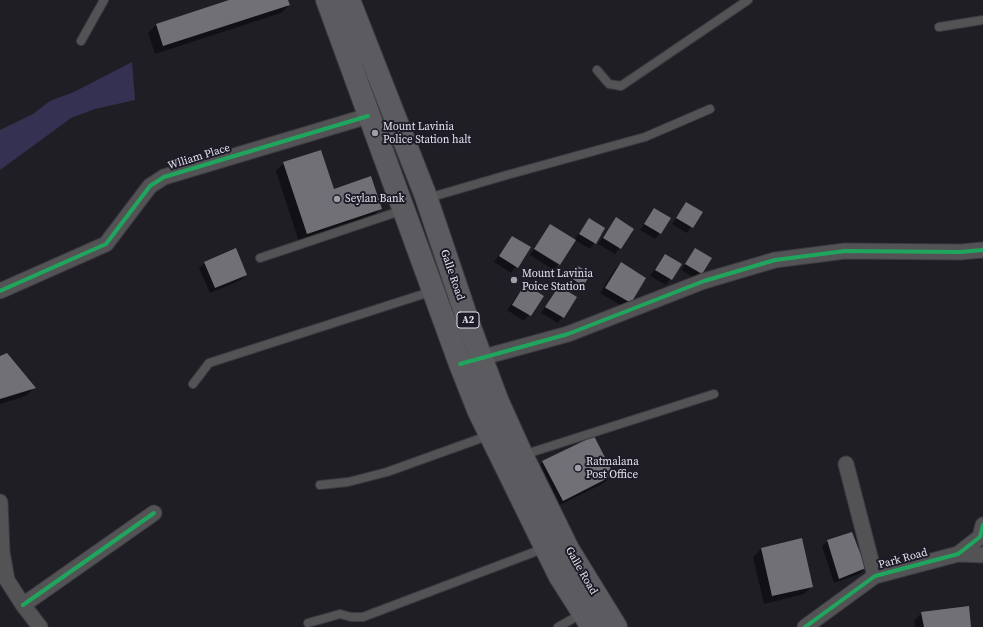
<!DOCTYPE html>
<html>
<head>
<meta charset="utf-8">
<style>
	body { margin:0 }
	canvas { display:block; background:#1f1e25 }
</style>
</head>
<body>
<canvas width="983" height="627"></canvas>
<script>
const ctx = document.querySelector('canvas').getContext('2d');
ctx.lineJoin = 'round';
function fillPath(path, color) {
  ctx.fillStyle = color;
  ctx.fill(path, 'evenodd');
}
function poly(rows) {
  const path = new Path2D();
  for (const r of rows) {
    path.moveTo(r[0], r[1]);
    for (let i = 2; i < r.length; i += 2) path.lineTo(r[i], r[i + 1]);
  }
  return path;
}
function trace(path, color, width, dash) {
  ctx.strokeStyle = color;
  ctx.lineWidth = width;
  ctx.lineCap = dash ? 'butt' : 'round';
  ctx.setLineDash(dash || []);
  ctx.stroke(path);
}
function drawText(font, color, halo, rows, align = 'center') {
  ctx.font = font + ' "Source Serif 4",serif';
  ctx.lineWidth = 4;
  ctx.setLineDash([]);
  ctx.textBaseline = 'middle';
  ctx.strokeStyle = halo;
  ctx.fillStyle = color;
  for (const [text, x, y, turn = 0] of rows) {
    ctx.save();
    ctx.translate(x, y);
    ctx.rotate((+turn || 0) * Math.PI / 180);
    ctx.textAlign = isNaN(turn) ? turn : align;
    if (halo) ctx.strokeText(text, 0, 0);
    ctx.fillText(text, 0, 0);
    ctx.restore();
  }
}
const green = poly([
	[132,62,135,100,95,109,71,118,0,170,0,130,33,114,50,101,74,92]
]);
const shadow = poly([
	[232,0,287,0,289,5,281,13,155,54,148,33,156,25],
	[284,163,333,190,381,208,372,217,299,242,276,171],
	[686,203,701,212,687,233,672,224],
	[654,209,660,233,655,239,640,230],
	[616,218,633,229,615,254,598,244],
	[589,220,604,228,590,249,575,240,554,270,530,255,550,225,574,240],
	[512,237,529,247,511,273,494,262],
	[695,250,701,274,696,279,681,270],
	[665,255,680,264,666,285,650,276],
	[205,263,246,275,241,280,210,293,199,268],
	[621,263,630,303,625,308,600,293,615,269],
	[576,270,583,285,580,288,569,281],
	[525,285,542,296,524,321,507,310],
	[559,287,576,298,558,323,541,313],
	[0,357,34,388,26,396,0,404],
	[543,462,613,475,604,483,554,508,535,470],
	[801,539,812,586,804,594,764,604,753,557,761,549],
	[828,541,865,568,859,574,834,583,822,546],
	[922,612,970,627,915,627,914,621]
]);
const building = poly([
	[229,0,288,0,290,5,163,46,156,24],
	[321,150,334,189,371,176,382,209,307,234,283,162],
	[686,202,703,212,693,228,676,218],
	[654,208,671,218,661,234,644,224],
	[616,217,634,229,621,249,603,238],
	[589,218,605,228,596,244,579,234],
	[550,224,576,240,560,265,534,249],
	[512,236,531,247,518,268,499,256],
	[236,248,247,275,215,288,204,262],
	[695,248,712,258,702,274,685,264],
	[665,254,682,264,672,280,655,270],
	[621,262,646,278,631,303,605,288],
	[578,266,591,274,583,286,571,278],
	[525,284,544,296,531,316,512,305],
	[559,286,577,297,564,318,545,307],
	[7,353,36,388,0,399,0,356],
	[594,436,614,475,563,501,542,461],
	[852,532,866,568,839,579,827,540],
	[802,538,813,587,772,596,761,548],
	[969,606,971,627,924,627,921,612]
]);
const service = poly([
	[939,27,983,20],
	[81,41,104,0],
	[597,70,609,84,621,86,748,0],
	[428,198,507,175,645,137,710,109],
	[260,258,403,210],
	[193,384,209,363,433,291],
	[523,455,714,394],
	[320,485,348,482,387,472,490,435],
	[308,623,340,614,351,617,363,617,545,548],
	[558,627,583,613]
]);
const minor = poly([
	[0,291,106,244,150,186,164,177,368,116],
	[473,360,568,334,704,281,775,260,845,251,960,252,983,250],
	[846,464,875,576],
	[0,502,2,552,7,580,23,605,40,627],
	[958,554,983,555],
	[23,605,154,513],
	[805,627,875,576,958,554,980,537,983,525]
]);
const trunk = poly([
	[327,0,460,364,479,412,559,575,592,627],
	[349,0,425,194,471,330,498,402,522,455,568,549,616,627]
]);
const cycleway = poly([
	[0,291,106,244,150,186,164,177,368,116],
	[460,364,568,334,704,281,775,260,845,251,960,252,983,250],
	[23,605,154,513],
	[805,627,875,576,958,554,980,537,983,525]
]);
const markers = [
	[375,133,4,"#9e9ea6"],
	[337,199,4,"#9e9ea6"],
	[514,280,4,"#9e9ea6"],
	[578,468,4,"#9e9ea6"]
];
const shields = [
	[468,320,22]
];
const shieldNames = [
	["A2",468,320]
];
const poiNames = [
	["Mount Lavinia",383,127],
	["Police Station halt",383,140],
	["Seylan Bank",345,199],
	["Mount Lavinia",522,274],
	["Poice Station",522,287],
	["Ratmalana",586,462],
	["Post Office",586,475]
];
const streetNames = [
	["Wlliam Place",199,157,-17],
	["Galle Road",452,275,71],
	["Park Road",903,559,-15],
	["Galle Road",581,571,60]
];
fillPath(green, '#353152');
fillPath(shadow, '#0007');
fillPath(building, '#707076');
trace(service, '#3b3a40', 10);
trace(minor, '#3b3a40', 17);
trace(trunk, '#3b3a40', 24);
trace(service, '#535356', 8);
trace(minor, '#535356', 15);
trace(trunk, '#5c5c60', 22);
trace(cycleway, '#20a55d', 4);
for (const [x, y, r, color] of markers) {
  const dot = new Path2D();
  dot.arc(x, y, r, 0, 2 * Math.PI);
  ctx.fillStyle = color;
  ctx.fill(dot);
  trace(dot, '#1d1b28', 1.5);
}
for (const [x, y, w] of shields) {
  const box = new Path2D();
  box.roundRect(x - w / 2, y - 8, w, 16, 3);
  ctx.fillStyle = '#1d1b28';
  ctx.fill(box);
  trace(box, '#e3e3ec', 1);
}
drawText('bold 10px', '#e3e3ec', null, shieldNames);
drawText('11px', '#e3e3ec', '#1d1b28', poiNames, 'left');
drawText('11px', '#e3e3ec', '#1d1b28', streetNames);
</script>
</body>
</html>
